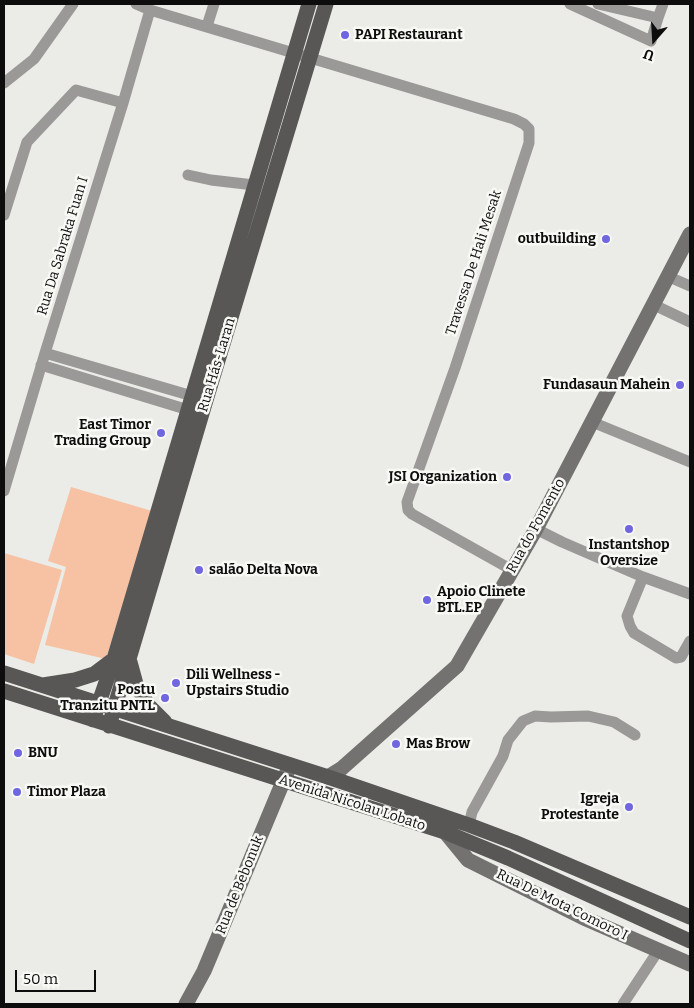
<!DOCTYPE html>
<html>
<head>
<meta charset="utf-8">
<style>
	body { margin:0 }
	#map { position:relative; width:694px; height:1008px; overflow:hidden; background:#ebece8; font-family:Bitter,serif }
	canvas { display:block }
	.frame { position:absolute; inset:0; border:5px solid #0c0d0c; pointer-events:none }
	.north { position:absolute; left:629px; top:15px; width:50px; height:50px; -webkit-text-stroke:4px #f8f9f5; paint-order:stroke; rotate:199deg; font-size:14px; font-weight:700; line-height:20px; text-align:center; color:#0c0d0c }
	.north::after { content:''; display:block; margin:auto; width:18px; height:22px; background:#0c0d0c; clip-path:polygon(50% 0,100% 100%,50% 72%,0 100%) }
	.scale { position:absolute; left:15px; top:970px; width:81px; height:22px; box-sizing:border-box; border:2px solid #0c0d0c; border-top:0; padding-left:6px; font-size:15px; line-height:18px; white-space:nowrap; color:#0c0d0c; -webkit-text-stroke:4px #f8f9f5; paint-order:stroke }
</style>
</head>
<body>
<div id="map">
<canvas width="694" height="1008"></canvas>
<div class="frame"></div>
<div class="north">U</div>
<div class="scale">50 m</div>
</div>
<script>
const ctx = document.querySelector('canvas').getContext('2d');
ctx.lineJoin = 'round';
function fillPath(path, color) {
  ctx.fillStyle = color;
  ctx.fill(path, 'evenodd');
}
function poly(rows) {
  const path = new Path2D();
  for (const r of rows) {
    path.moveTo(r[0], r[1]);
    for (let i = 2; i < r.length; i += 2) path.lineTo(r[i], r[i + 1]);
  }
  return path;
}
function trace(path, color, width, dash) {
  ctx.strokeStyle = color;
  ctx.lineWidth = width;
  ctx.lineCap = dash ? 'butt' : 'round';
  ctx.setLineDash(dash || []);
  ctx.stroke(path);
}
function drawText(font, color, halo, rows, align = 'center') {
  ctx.font = font + ' Bitter,serif';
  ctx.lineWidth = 5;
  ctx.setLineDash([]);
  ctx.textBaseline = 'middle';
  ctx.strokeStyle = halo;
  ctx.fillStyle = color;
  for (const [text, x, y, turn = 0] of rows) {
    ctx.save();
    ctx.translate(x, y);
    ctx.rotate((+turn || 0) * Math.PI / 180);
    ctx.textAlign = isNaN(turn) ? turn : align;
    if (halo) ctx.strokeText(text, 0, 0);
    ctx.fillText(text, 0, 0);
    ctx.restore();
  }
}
const green = poly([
	[71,487,152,511,106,659,45,645,66,567,48,561],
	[4,553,62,570,34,664,4,654]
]);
const street = poly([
	[136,4,150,10,514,119,524,124,529,129,529,143,455,368,407,502,408,510,412,514,512,570],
	[570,4,651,41,658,18],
	[598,4,658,18,663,4],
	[207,26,214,4],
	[4,83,34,59,73,4],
	[188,175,211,180,254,185],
	[4,215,27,142,76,90,123,103],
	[667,276,690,286],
	[652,304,690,322],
	[45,353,199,398],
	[41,365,195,412],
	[592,422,690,462],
	[4,491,45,353,123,103,150,10],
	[536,529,562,542,643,577,627,616,630,626,634,633,676,658,681,657,690,641],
	[643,577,690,594],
	[469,825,472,812,503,756,508,740,523,721,535,716,551,717,588,716,614,722,635,735],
	[623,1004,658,951]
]);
const secondary = poly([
	[328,777,341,769,457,666,536,529,690,234],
	[445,832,468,860,584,918,690,964],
	[186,1004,204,971,290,765]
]);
const primary = poly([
	[130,662,136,684,148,705,165,722],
	[4,673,328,777,469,825,514,842,690,917],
	[43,685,75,680,94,674,114,659],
	[4,691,445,832,508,858,690,941],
	[93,720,114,659,309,4],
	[109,726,206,400,326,4]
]);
const markers = [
	[345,35,5,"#7066e0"],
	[606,239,5,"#7066e0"],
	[680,385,5,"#7066e0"],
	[161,433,5,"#7066e0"],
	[507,477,5,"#7066e0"],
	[629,529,5,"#7066e0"],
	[199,570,5,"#7066e0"],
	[427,600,5,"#7066e0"],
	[176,683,5,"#7066e0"],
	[165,698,5,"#7066e0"],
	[396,744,5,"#7066e0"],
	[18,753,5,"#7066e0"],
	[17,792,5,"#7066e0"],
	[629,807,5,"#7066e0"]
];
const poiNames = [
	["PAPI Restaurant",355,35],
	["outbuilding",596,239,"right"],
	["Fundasaun Mahein",670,385,"right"],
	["East Timor",151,425,"right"],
	["Trading Group",151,441,"right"],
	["JSI Organization",497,477,"right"],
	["Instantshop",629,545,"center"],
	["Oversize",629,561,"center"],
	["salão Delta Nova",209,570],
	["Apoio Clinete",437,592],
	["BTL.EP",437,608],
	["Dili Wellness -",186,675],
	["Upstairs Studio",186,691],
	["Postu",155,690,"right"],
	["Tranzitu PNTL",155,706,"right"],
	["Mas Brow",406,744],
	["BNU",28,753],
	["Timor Plaza",27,792],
	["Igreja",619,799,"right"],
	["Protestante",619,815,"right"]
];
const streetNames = [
	["Rua Da Sabraka Fuan I",63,246,-73],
	["Travessa De Hali Mesak",474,263,-72],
	["Rua Hás-Laran",217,365,-73],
	["Rua do Fomento",536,526,-61],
	["Avenida Nicolau Lobato",352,803,18],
	["Rua de Bebonuk",240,885,-68],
	["Rua De Mota Comoro I",562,905,26]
];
fillPath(green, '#f6c2a3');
trace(street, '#9a9998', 11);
trace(secondary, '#737270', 15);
trace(primary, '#585755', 15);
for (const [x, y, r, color] of markers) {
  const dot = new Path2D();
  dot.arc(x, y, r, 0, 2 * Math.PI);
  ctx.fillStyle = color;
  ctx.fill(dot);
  trace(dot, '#f8f9f5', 2);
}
drawText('bold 14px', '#0c0d0c', '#f8f9f5', poiNames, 'left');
drawText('14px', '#0c0d0c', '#f8f9f5', streetNames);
</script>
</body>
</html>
